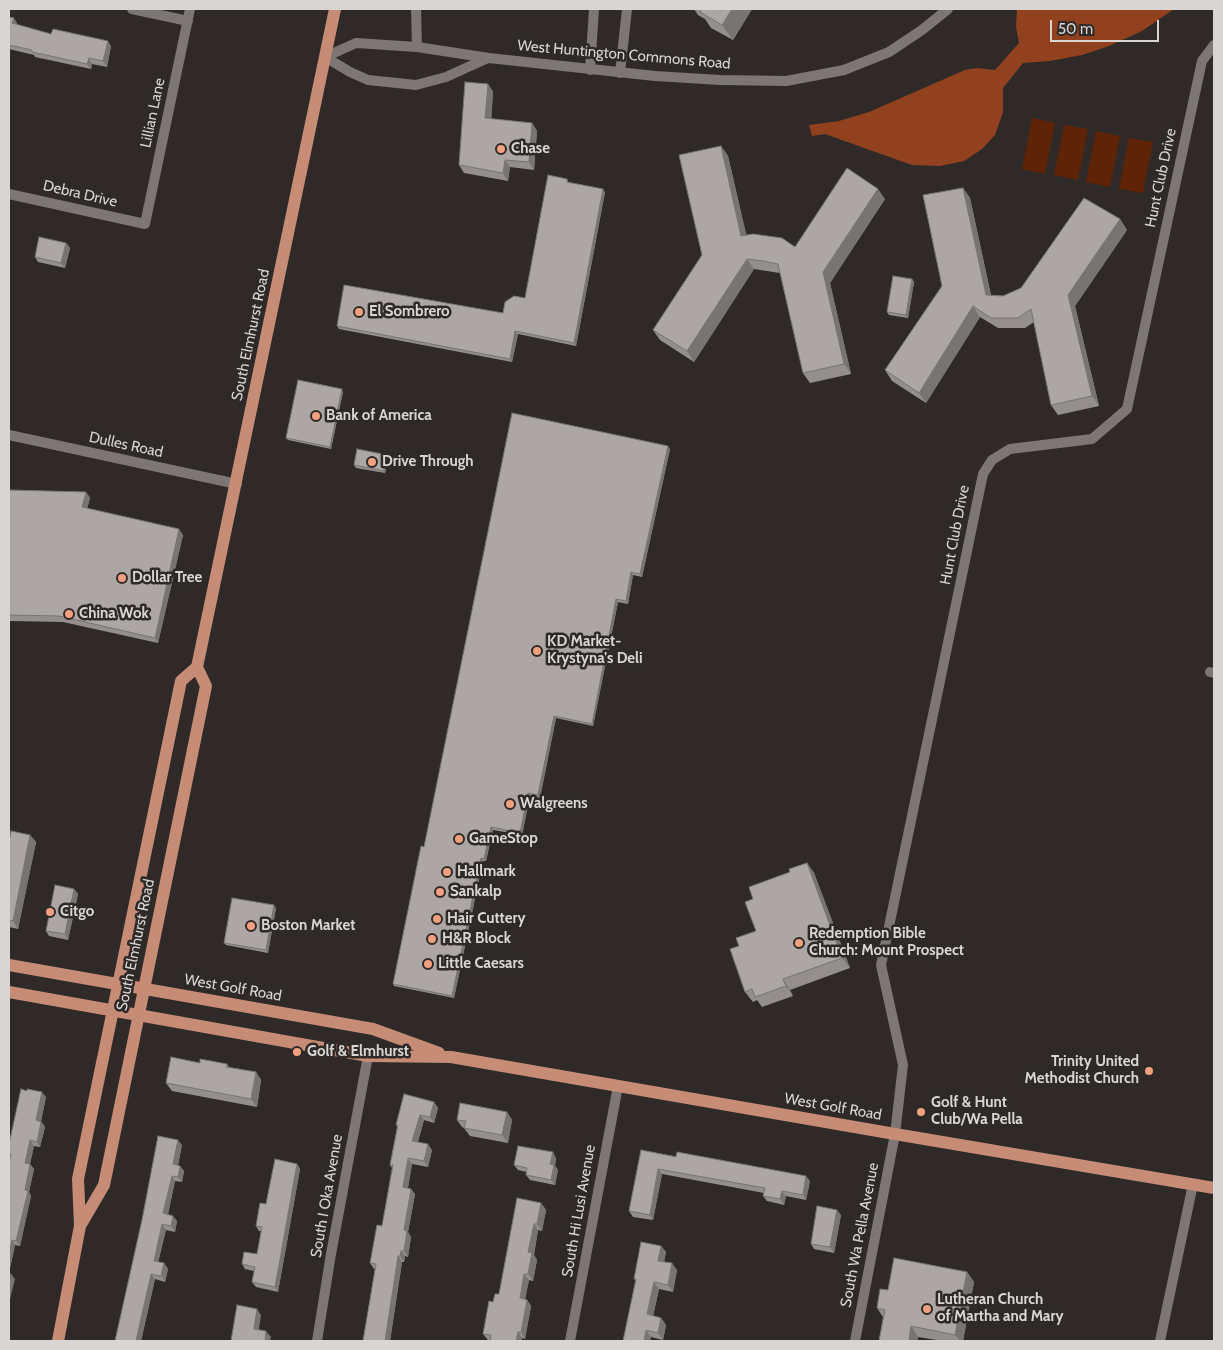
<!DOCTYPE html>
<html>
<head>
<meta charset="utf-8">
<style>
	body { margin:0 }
	#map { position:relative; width:1223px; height:1350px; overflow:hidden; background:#2f2a28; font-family:Cabin,sans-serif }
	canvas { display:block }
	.frame { position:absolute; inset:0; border:10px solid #d8d5d3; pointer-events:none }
	.scale { position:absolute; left:1050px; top:20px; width:109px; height:22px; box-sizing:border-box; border:2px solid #d8d5d3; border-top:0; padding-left:6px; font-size:15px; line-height:18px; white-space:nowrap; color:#d8d5d3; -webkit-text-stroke:4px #2f2a28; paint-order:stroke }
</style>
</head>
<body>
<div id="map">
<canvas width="1223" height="1350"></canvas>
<div class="frame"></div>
<div class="scale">50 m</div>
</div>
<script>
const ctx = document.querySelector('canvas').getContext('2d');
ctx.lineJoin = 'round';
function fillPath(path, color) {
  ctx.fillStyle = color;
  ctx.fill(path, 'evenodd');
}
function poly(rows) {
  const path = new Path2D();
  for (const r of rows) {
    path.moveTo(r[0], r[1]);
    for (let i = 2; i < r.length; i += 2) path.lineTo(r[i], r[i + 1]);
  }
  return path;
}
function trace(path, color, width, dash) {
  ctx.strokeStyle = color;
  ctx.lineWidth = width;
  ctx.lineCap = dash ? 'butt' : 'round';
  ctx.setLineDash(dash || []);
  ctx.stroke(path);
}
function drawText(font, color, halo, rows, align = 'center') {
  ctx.font = font + ' Cabin,sans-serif';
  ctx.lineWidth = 5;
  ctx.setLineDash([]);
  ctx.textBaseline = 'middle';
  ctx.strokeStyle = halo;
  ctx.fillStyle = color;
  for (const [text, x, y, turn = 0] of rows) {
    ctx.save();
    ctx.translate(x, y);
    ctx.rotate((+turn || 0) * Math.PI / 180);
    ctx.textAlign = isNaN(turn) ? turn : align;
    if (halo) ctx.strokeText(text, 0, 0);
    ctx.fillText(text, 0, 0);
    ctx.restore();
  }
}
const green = poly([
	[1032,118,1055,123,1045,174,1022,169],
	[1064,125,1088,129,1078,180,1054,175],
	[1096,131,1120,136,1110,187,1086,182],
	[1129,138,1153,142,1143,193,1119,189]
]);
const water = poly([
	[1017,9,1174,9,1142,31,1109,46,1082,55,1050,61,1023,63,1003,88,1003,112,995,135,982,149,964,161,940,166,912,165,825,134,812,136,809,125,839,121,869,112,965,70,977,68,995,70,1019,43,1016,27]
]);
const minor = poly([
	[132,9,188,21],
	[416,9,417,47],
	[325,57,356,43,417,47,489,58,655,76,720,80,786,81,844,70,889,52,922,30,948,9],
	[325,57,350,72,368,80,416,85,446,77,488,58],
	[590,70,594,9],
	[620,73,627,9],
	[9,194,145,224,190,9],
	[9,435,237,484],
	[1210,672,1214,673],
	[317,1341,331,1254,368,1056],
	[570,1341,618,1086],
	[855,1341,895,1134,903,1065,881,965,983,474,992,460,1010,449,1092,439,1127,409,1202,61,1214,45],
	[1160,1341,1193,1184]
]);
const primary = poly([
	[9,965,373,1029,439,1053],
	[9,992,368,1056,451,1057,895,1134,1214,1188],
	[80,1226,104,1185,206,686,197,667,335,9],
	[58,1341,80,1226,78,1179,181,681,197,667]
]);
const wall = poly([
	[694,9,752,9,733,40,711,28,705,19,698,15],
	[9,17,17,23,17,25,51,34,111,46,107,67,92,64,91,69,35,57,34,55,9,49],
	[488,84,493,92,491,119,532,123,537,131,534,170,510,167,508,181,464,173,459,165],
	[721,146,728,156,746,235,795,247,885,199,830,283,851,374,810,383,803,373,780,273,754,269,694,362,660,340,653,330,702,255],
	[567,179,569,183,605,192,576,346,518,334,512,362,339,329,337,326,503,313,525,298],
	[963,188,970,198,991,295,1003,296,1021,288,1120,219,1127,230,1075,306,1099,406,1058,415,1051,405,1034,322,1025,328,998,328,980,317,926,403,892,381,885,370,942,286],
	[66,243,70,248,65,268,38,262,35,257],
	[912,279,914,282,908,318,889,315,887,312],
	[343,392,331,449,288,440,286,438],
	[670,449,642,577,633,575,628,604,618,602,593,726,556,718,540,798,530,796,522,835,493,830,486,861,483,861,454,998,394,986,393,984,424,847],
	[389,457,385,473,356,468,354,465],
	[9,490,86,492,90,498,87,509,183,535,158,643,63,622,9,621],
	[30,835,36,842,18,929,9,927,9,842],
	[807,863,814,873,850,968,790,990,793,996,762,1007,757,1000,753,1002,745,992,739,946,756,931,790,872],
	[74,889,78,894,68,940,49,936,46,931],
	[276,908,268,953,226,945,224,943],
	[200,1063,227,1064,229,1067,256,1072,261,1080,257,1107,172,1091,166,1083],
	[46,1097,41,1121,45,1127,40,1147,34,1146,30,1164,34,1169,29,1192,31,1196,20,1246,15,1245,9,1273,10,1157,9,1155,9,1144],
	[434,1102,438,1108,434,1123,424,1120,418,1142,432,1150,428,1167,412,1164,408,1188,411,1189,415,1194,408,1232,411,1237,408,1257,405,1256,404,1262,402,1262,390,1341,363,1341,375,1269,374,1269,370,1263,382,1226,392,1168,390,1165,397,1127,396,1125],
	[507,1112,512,1120,508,1143,470,1136,464,1128,462,1127,457,1120],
	[182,1145,178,1165,180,1166,184,1171,182,1182,175,1181,168,1214,177,1221,175,1232,166,1230,158,1262,164,1263,168,1269,165,1282,155,1279,141,1341,142,1220],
	[641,1150,810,1181,806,1200,786,1196,784,1205,767,1201,763,1196,764,1193,662,1174,653,1220,633,1217,629,1211],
	[556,1158,555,1166,558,1170,555,1185,530,1180,526,1175,527,1172,518,1170,514,1165],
	[297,1164,300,1169,278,1292,256,1287,252,1282,254,1271,245,1269,242,1264,257,1254,261,1231,259,1231,256,1226,266,1204],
	[541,1203,546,1210,542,1231,538,1230,534,1255,537,1260,533,1281,529,1280,525,1299,527,1300,531,1306,525,1339,522,1338,522,1341,490,1341,488,1340,483,1334,493,1302,499,1294],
	[841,1215,834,1253,814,1249,811,1244],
	[661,1246,666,1252,664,1262,677,1270,673,1292,659,1289,653,1316,661,1318,666,1325,663,1340,651,1337,650,1341,623,1341,636,1280,634,1279],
	[967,1272,974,1282,963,1341,943,1341,918,1337,918,1341,879,1341,883,1317,877,1308,888,1290]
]);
const shadedWall = poly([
	[732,9,752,9,733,40,722,25],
	[14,18,17,23,16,29,12,23],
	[108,41,111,46,107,67,103,61],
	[89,58,92,64,91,69,87,64],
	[488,84,493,92,491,126,485,118],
	[532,123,537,131,534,170,529,162],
	[721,146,728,156,749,246,741,236],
	[505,160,510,167,508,181,503,173],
	[963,188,970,198,993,305,986,295],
	[603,189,605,192,576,346,574,343],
	[878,189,885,199,830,283,851,374,844,364,823,272],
	[1120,219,1127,230,1075,306,1099,406,1092,396,1068,295],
	[66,243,70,248,65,268,61,263],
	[747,259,754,269,694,362,687,351],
	[912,279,914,282,908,318,906,315],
	[973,306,980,317,926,403,919,393],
	[515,331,518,334,512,362,510,359],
	[342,389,343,392,331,449,330,447],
	[668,446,670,449,642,577,640,574],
	[387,455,389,457,385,473,384,471],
	[86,492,90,498,86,513,82,507],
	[179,529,183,535,158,643,155,638],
	[631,572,633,575,628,604,626,601],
	[616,599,618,602,593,726,592,724],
	[554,716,556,718,540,798,538,795],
	[528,793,530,796,522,835,520,833],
	[491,827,493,830,486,861,484,859],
	[30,835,36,842,18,929,13,921],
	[481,858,483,861,454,998,452,996],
	[807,863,814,873,850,968,842,958],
	[74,889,78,894,68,940,65,934],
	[274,905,276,908,268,953,266,950],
	[783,979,790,990,793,996,786,986],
	[256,1072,261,1080,257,1107,251,1099],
	[42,1092,46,1097,40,1126,36,1120],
	[434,1102,438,1108,434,1123,430,1117],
	[507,1112,512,1120,508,1143,502,1135],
	[420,1115,424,1120,416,1147,412,1141],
	[41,1122,45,1127,40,1147,37,1142],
	[30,1140,34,1146,29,1168,25,1163],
	[178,1140,182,1145,177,1170,173,1164],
	[428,1144,432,1150,428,1167,424,1161],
	[553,1152,556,1158,555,1166,558,1170,555,1185,551,1180,550,1164],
	[408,1158,412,1164,407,1193,403,1187],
	[30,1164,34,1169,29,1192,31,1196,20,1246,16,1241,25,1190],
	[297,1164,300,1169,278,1292,275,1287],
	[180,1166,184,1171,182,1182,178,1177],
	[658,1169,662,1174,653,1220,650,1215],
	[172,1176,175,1181,167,1219,163,1213],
	[806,1176,810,1181,806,1200,803,1195],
	[411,1189,415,1194,408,1232,411,1237,408,1257,404,1251,404,1230],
	[782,1191,786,1196,784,1205,780,1199],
	[541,1203,546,1210,542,1231,537,1224],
	[837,1210,841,1215,834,1253,830,1247],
	[173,1216,177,1221,175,1232,171,1226],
	[162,1224,166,1230,157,1267,154,1261],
	[534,1224,538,1230,534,1255,537,1260,533,1281,528,1274,528,1252],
	[12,1240,15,1245,9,1273,9,1252],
	[661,1246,666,1252,663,1268,658,1261],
	[401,1251,405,1256,404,1262,400,1256],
	[398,1256,402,1262,390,1341,385,1341],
	[164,1263,168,1269,165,1282,161,1276],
	[672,1263,677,1270,673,1292,668,1285],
	[967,1272,974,1282,963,1341,960,1341,955,1335],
	[11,1274,15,1279,10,1299,9,1298,9,1284],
	[151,1274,155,1279,141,1341,136,1341],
	[524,1274,529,1280,524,1305,520,1298],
	[654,1282,659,1289,652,1321,647,1314],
	[527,1300,531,1306,525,1339,521,1332],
	[257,1309,261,1315,258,1335,254,1329],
	[661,1318,666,1325,663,1340,658,1333],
	[911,1326,918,1337,918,1341,909,1341],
	[646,1330,651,1337,650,1341,644,1341],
	[266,1331,271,1337,270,1341,265,1341],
	[518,1332,522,1338,522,1341,516,1341]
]);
const building = poly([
	[702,9,732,9,722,25,700,12,702,9],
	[9,17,14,18,12,23,51,34,53,29,108,41,103,61,89,58,87,64,32,52,32,50,9,45,9,17],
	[465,82,488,84,485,118,532,123,529,162,505,160,503,173,459,165,465,82],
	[721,146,741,236,753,234,782,238,795,247,847,168,878,189,823,272,844,364,803,373,778,264,763,261,747,259,687,351,653,330,702,255,679,155,721,146],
	[548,175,567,179,567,182,603,189,574,343,515,331,510,359,337,326,344,285,503,313,505,302,514,296,525,298,548,175],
	[963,188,986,295,1003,296,1021,288,1084,198,1120,219,1068,295,1092,396,1051,405,1031,309,1018,318,991,318,973,306,919,393,885,370,942,286,923,195,963,188],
	[39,237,66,243,61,263,35,257,39,237],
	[893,276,912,279,906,315,887,312,893,276],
	[298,380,342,389,330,447,286,438,298,380],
	[512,413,668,446,640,574,631,572,626,601,616,599,592,724,554,716,538,795,528,793,520,833,491,827,484,859,481,858,452,996,393,984,421,846,424,847,512,413],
	[357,449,387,455,384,471,354,465,357,449],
	[9,490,86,492,82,507,179,529,155,638,59,616,9,615,9,490],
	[11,831,30,835,13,921,9,920,9,842,11,831],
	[807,863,842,958,783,979,786,986,755,997,752,989,745,992,730,949,739,946,736,938,756,931,745,902,753,899,749,887,790,872,789,869,807,863],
	[55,885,74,889,65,934,46,931,55,885],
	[232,898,274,905,266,950,224,943,232,898],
	[171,1057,200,1063,200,1059,227,1064,226,1067,256,1072,251,1099,166,1083,171,1057],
	[21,1089,27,1091,27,1089,42,1092,36,1120,41,1122,37,1142,30,1140,25,1163,30,1164,25,1190,28,1191,16,1241,12,1240,9,1252,9,1162,11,1154,9,1153,9,1144,21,1089],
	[404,1094,434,1102,430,1117,420,1115,412,1141,428,1144,424,1161,408,1158,403,1187,411,1189,404,1230,407,1231,404,1251,401,1251,400,1256,398,1256,385,1341,363,1341,376,1264,370,1263,377,1225,382,1226,393,1165,390,1165,398,1125,396,1125,404,1094],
	[460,1103,507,1112,502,1135,464,1128,466,1121,457,1120,460,1103],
	[158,1136,178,1140,173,1164,180,1166,178,1177,172,1176,163,1213,173,1216,171,1226,162,1224,154,1261,164,1263,161,1276,151,1274,136,1341,115,1341,142,1220,158,1136],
	[518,1146,553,1152,550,1164,554,1165,551,1180,526,1175,527,1168,514,1165,518,1146],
	[641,1150,676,1157,677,1152,806,1176,803,1195,782,1191,780,1199,763,1196,765,1188,658,1169,650,1215,629,1211,641,1150],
	[275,1159,297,1164,275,1287,252,1282,255,1267,242,1264,244,1252,257,1254,262,1227,256,1226,260,1203,266,1204,275,1159],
	[517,1198,541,1203,537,1224,534,1224,528,1252,532,1253,528,1274,524,1274,520,1298,527,1300,521,1332,518,1332,516,1341,490,1341,491,1335,483,1334,489,1301,493,1302,495,1294,499,1294,517,1198],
	[817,1206,837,1210,830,1247,811,1244,817,1206],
	[641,1242,661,1246,658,1261,672,1263,668,1285,654,1282,647,1314,661,1318,658,1333,646,1330,644,1341,623,1341,636,1279,634,1279,641,1242],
	[894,1258,967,1272,955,1335,911,1326,909,1341,879,1341,885,1310,877,1308,880,1289,888,1290,894,1258],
	[9,1274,11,1274,9,1284,9,1274],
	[237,1305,257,1309,254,1329,266,1331,265,1341,231,1341,237,1305]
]);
const markers = [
	[501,149,5,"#f2a080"],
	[359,312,5,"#f2a080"],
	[316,416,5,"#f2a080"],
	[372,462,5,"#f2a080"],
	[122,578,5,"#f2a080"],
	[69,614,5,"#f2a080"],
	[537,651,5,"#f2a080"],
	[510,804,5,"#f2a080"],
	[459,839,5,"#f2a080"],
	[447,872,5,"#f2a080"],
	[440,892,5,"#f2a080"],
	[50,912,5,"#f2a080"],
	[437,919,5,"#f2a080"],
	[251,926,5,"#f2a080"],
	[432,939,5,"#f2a080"],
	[799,943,5,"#f2a080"],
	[428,964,5,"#f2a080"],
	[297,1052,5,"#f2a080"],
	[1149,1071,5,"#f2a080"],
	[921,1112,5,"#f2a080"],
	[927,1309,5,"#f2a080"]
];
const streetNames = [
	["West Huntington Commons Road",624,55,5],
	["Lillian Lane",153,113,-78],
	["Hunt Club Drive",1161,178,-78],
	["Debra Drive",80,194,13],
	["South Elmhurst Road",251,335,-78],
	["Dulles Road",126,445,12],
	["Hunt Club Drive",955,535,-79],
	["South Elmhurst Road",136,945,-78],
	["West Golf Road",233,988,10],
	["West Golf Road",833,1107,10],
	["South I Oka Avenue",327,1196,-80],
	["South Hi Lusi Avenue",579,1211,-80],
	["South Wa Pella Avenue",860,1235,-79]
];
const poiNames = [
	["Chase",511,149],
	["El Sombrero",369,312],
	["Bank of America",326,416],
	["Drive Through",382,462],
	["Dollar Tree",132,578],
	["China Wok",79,614],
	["KD Market-",547,642],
	["Krystyna's Deli",547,659],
	["Walgreens",520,804],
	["GameStop",469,839],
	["Hallmark",457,872],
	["Sankalp",450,892],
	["Citgo",60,912],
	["Hair Cuttery",447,919],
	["Boston Market",261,926],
	["Redemption Bible",809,934],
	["Church: Mount Prospect",809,951],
	["H&R Block",442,939],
	["Little Caesars",438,964],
	["Golf & Elmhurst",307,1052],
	["Trinity United",1139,1062,"right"],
	["Methodist Church",1139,1079,"right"],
	["Golf & Hunt",931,1103],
	["Club/Wa Pella",931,1120],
	["Lutheran Church",937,1300],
	["of Martha and Mary",937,1317]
];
fillPath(green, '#5f2307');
fillPath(water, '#92411f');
trace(minor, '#7c7674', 10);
trace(primary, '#c68c76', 12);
fillPath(wall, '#948f8d');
fillPath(shadedWall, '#787473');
fillPath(building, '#aca6a4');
trace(building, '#787473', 1);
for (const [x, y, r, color] of markers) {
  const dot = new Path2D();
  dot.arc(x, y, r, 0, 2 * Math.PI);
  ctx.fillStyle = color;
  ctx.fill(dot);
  trace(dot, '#2f2a28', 2);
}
drawText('15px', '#d8d5d3', '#2f2a28', streetNames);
drawText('bold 15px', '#d8d5d3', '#2f2a28', poiNames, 'left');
</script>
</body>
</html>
